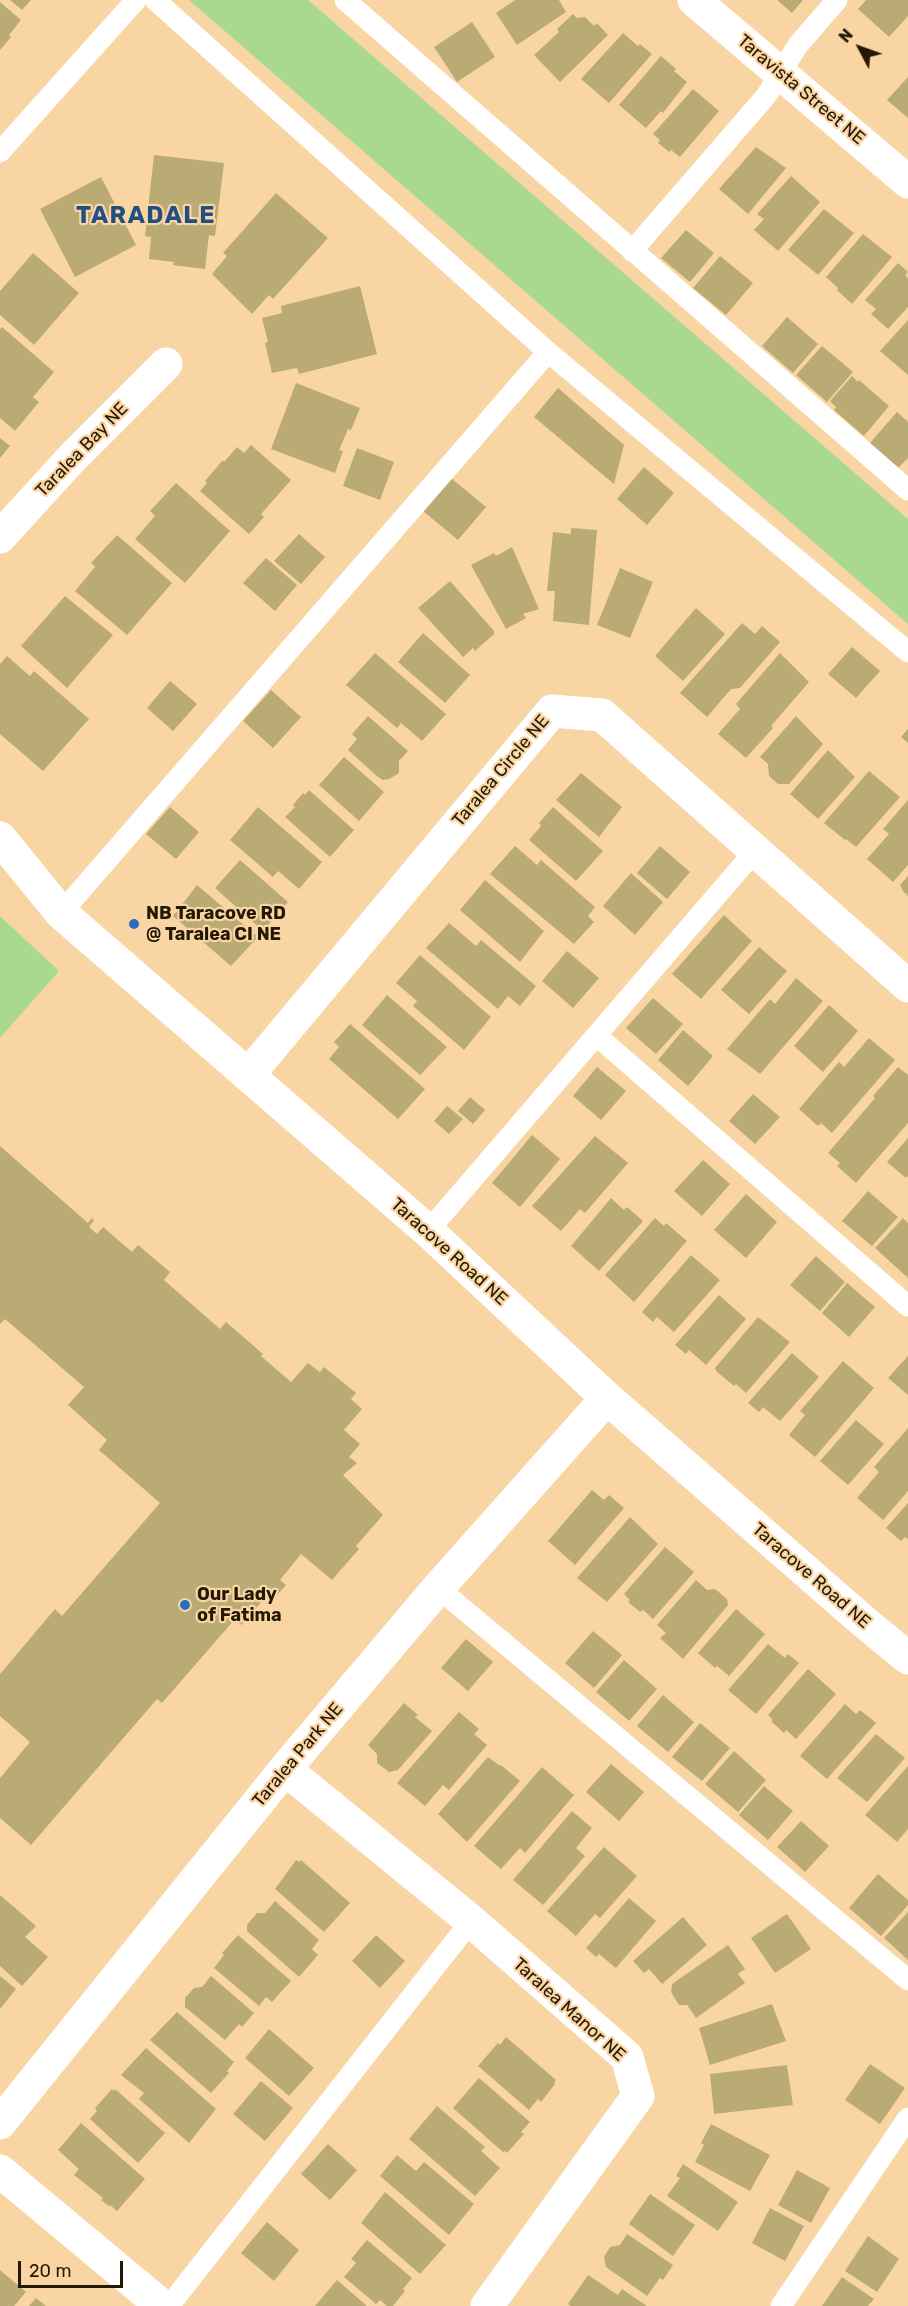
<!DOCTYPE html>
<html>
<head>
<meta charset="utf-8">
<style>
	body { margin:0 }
	#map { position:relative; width:908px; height:2306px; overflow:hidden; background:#f9d5a4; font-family:Rubik,sans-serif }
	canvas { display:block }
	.north { position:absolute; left:830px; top:18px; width:60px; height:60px; -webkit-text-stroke:4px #f9d5a4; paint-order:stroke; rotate:311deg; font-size:16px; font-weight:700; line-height:24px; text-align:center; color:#251805 }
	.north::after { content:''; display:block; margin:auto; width:21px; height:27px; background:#251805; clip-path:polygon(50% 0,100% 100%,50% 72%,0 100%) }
	.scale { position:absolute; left:18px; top:2261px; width:105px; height:27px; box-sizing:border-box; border:3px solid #251805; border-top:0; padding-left:8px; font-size:18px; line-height:21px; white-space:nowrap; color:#251805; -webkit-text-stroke:4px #f9d5a4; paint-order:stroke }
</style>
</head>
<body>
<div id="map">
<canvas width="908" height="2306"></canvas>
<div class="north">N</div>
<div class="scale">20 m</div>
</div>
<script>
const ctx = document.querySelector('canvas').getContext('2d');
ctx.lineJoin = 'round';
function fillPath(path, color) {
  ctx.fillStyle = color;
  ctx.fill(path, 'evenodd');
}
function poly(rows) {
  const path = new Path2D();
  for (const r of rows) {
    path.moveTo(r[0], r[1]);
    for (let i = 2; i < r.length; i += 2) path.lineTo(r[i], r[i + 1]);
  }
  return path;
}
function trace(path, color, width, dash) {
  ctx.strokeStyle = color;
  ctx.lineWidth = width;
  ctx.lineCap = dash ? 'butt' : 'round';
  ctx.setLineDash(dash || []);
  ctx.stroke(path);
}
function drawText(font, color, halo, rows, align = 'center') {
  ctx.font = font + ' Rubik,sans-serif';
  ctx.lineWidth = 4.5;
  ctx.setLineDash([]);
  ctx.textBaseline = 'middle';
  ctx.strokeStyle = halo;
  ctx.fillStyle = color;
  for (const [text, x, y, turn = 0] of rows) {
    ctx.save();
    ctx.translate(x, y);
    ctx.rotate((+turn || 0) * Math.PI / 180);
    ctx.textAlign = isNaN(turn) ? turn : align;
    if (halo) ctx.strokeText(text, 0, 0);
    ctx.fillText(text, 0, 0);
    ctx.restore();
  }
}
const green = poly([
	[189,0,308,0,908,519,908,624],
	[0,916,59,971,0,1038]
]);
const building = poly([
	[10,0,31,0,22,10],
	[515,0,559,0,566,12,517,45,496,13],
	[777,0,803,0,792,13],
	[866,0,908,0,908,16,889,37,858,9],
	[0,2,21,20,9,35,11,37,0,50],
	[573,14,577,18,585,17,594,26,597,23,608,35,560,82,534,55,559,32,557,29],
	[472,22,495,57,457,82,434,47],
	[623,33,638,46,640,44,652,54,609,103,581,79],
	[661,56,676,69,674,71,687,82,663,113,661,111,646,128,619,105],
	[908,77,908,118,887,100],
	[693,89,719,111,680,157,671,150,669,152,658,143,660,140,653,134],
	[756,147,786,168,748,214,719,189],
	[154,155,224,163,215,236,209,235,205,269,173,265,174,262,149,259,151,237,145,236],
	[791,176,820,202,778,251,754,230,764,219,757,214],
	[101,177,136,245,75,277,40,209],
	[276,193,328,238,273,299,269,295,252,314,212,274,227,256,223,253],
	[824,209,854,233,818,275,788,250],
	[686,230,714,253,690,282,661,258],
	[863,234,892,257,852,304,837,290,838,288,826,277],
	[33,253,79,293,34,345,0,315,0,291],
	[720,256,753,283,726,315,693,288],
	[898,263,908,272,905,275,908,278,908,307,888,329,871,314,876,309,865,300],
	[360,286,377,354,299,374,297,368,272,373,265,343,268,342,262,318,282,313,281,306],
	[787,317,818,344,793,373,762,346],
	[908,320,908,375,880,351],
	[2,327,54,372,33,397,39,402,15,431,0,418,0,329],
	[822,346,853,372,827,402,796,375],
	[852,376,858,382,859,380,889,406,864,436,834,410,836,407,830,401],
	[296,383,360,408,351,430,348,429,339,450,343,451,335,473,271,449],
	[558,388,624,445,614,484,534,417],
	[897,412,908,422,908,458,898,468,870,443],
	[0,438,10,446,0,458],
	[251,445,291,480,261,514,264,517,249,534,200,491,207,483,205,481,223,460,224,462,237,447,244,453],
	[357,448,394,462,380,500,343,486],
	[644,467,674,493,647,525,617,499],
	[451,478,486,507,458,540,423,511],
	[176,483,230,531,185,583,135,539,155,516,150,511],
	[571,528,597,530,589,625,553,621,555,591,547,591,553,532,571,534],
	[299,534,325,557,301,584,274,561],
	[117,535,172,583,127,635,75,591,95,567,91,563],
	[512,547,539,609,523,614,526,618,506,629,471,565,494,553,496,556],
	[266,558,297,585,275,611,243,583],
	[620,568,653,582,630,638,597,625],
	[450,581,494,631,494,634,475,651,473,648,463,657,418,608],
	[65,596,113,635,67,688,21,646],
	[696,608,725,634,683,681,655,656],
	[742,623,755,634,762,626,780,642,740,688,731,689,707,717,680,693],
	[423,633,470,675,445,703,398,662],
	[852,647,880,671,856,698,828,674],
	[375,653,446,714,422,741,401,723,397,728,346,685],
	[780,653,809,682,771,726,773,728,746,758,718,734,740,709,736,704],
	[7,656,30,676,34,671,89,719,43,771,0,734,0,664],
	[170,681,197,704,173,731,147,708],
	[271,690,301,717,273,748,243,721],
	[368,716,408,751,399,761,399,773,389,779,383,780,378,777,348,750,357,739,352,734],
	[796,716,823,744,789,784,778,784,769,776,768,764,760,757],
	[908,729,908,743,901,737],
	[828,750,855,777,818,819,790,794],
	[344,757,384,792,359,821,319,785],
	[869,771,900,797,856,847,846,839,845,840,824,823],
	[581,773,622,807,599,837,556,800],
	[309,790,354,830,330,857,285,817,295,807,293,805,303,793,305,795],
	[908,800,908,865,893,882,867,859,889,834,883,829],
	[170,807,199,832,176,859,146,834],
	[258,807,322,862,299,889,278,871,273,877,230,840],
	[553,807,603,851,576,881,529,840,541,826,539,823],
	[515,846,537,865,541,860,595,907,588,916,594,922,574,944,490,874],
	[660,846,690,872,667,899,637,873],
	[240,860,288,902,263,931,215,888],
	[631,873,663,902,635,935,603,906],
	[908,876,908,896,903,891,900,885],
	[485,880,544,931,520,962,460,910],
	[197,885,258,937,231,966,173,916],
	[724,915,752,941,701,999,672,974],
	[449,923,476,946,481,940,536,986,520,1006,508,996,498,1009,426,948],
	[759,947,787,971,749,1014,721,990],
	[567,951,599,978,573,1008,542,981],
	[420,955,491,1017,464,1050,413,1006,417,1001,396,983],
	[796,978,823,1001,760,1074,727,1049,770,999,775,1004],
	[387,995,447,1047,420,1075,362,1025],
	[653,998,683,1024,656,1054,626,1028],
	[829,1005,858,1031,823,1072,794,1046],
	[350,1024,425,1089,398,1119,329,1059,339,1047,334,1042],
	[683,1030,713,1056,688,1086,658,1060],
	[869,1038,895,1060,832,1133,821,1123,818,1126,799,1109,839,1062,844,1067],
	[597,1067,626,1091,601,1120,573,1096],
	[898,1067,908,1075,908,1123,856,1183,837,1166,840,1163,828,1153,875,1098,873,1096],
	[753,1094,780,1117,755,1144,729,1121],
	[470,1097,485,1110,473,1124,458,1111],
	[447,1106,463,1119,449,1134,434,1121],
	[532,1135,560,1159,520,1207,492,1183],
	[595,1136,628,1163,585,1213,580,1209,561,1231,532,1206],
	[908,1138,908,1176,906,1178,887,1162],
	[0,1146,88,1223,92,1218,94,1220,89,1227,97,1234,103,1227,132,1252,138,1245,170,1272,164,1280,220,1329,226,1322,263,1354,261,1356,291,1382,308,1363,320,1372,324,1367,356,1393,351,1399,362,1409,344,1430,360,1444,349,1457,357,1463,343,1475,383,1515,356,1546,359,1549,332,1580,301,1554,280,1580,286,1585,271,1602,266,1597,241,1625,235,1619,162,1703,157,1699,31,1845,0,1818,0,1778,30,1742,0,1716,0,1674,55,1609,62,1616,160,1503,99,1450,107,1440,68,1405,84,1387,5,1319,0,1324],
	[703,1160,730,1184,702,1216,674,1191],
	[868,1191,898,1217,872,1246,842,1221],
	[746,1194,777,1222,746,1258,714,1230],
	[611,1198,624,1210,627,1207,643,1221,599,1271,571,1246],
	[655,1218,664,1226,666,1223,687,1241,634,1302,605,1275],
	[903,1218,908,1223,908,1278,875,1248],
	[691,1255,720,1280,674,1332,657,1317,653,1322,642,1312],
	[816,1256,845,1282,820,1311,790,1285],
	[847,1283,875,1307,849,1337,822,1313],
	[719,1295,746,1319,706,1365,689,1350,686,1354,675,1345],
	[758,1317,790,1342,746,1393,736,1384,734,1386,716,1371,715,1368],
	[792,1353,819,1377,780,1421,763,1407,759,1412,748,1403],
	[908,1356,908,1395,888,1378],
	[843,1361,874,1388,815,1457,789,1435,805,1415,800,1411],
	[856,1420,884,1444,848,1485,820,1461],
	[908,1428,908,1491,883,1520,857,1498,879,1472,874,1467],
	[592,1490,604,1500,609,1495,624,1508,575,1565,548,1541],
	[908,1503,908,1539,905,1537,901,1541,886,1528],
	[630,1517,658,1544,607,1602,577,1578],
	[665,1547,694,1572,653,1619,643,1610,640,1612,628,1602,630,1600,624,1594],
	[696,1580,707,1590,715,1589,727,1599,728,1605,683,1659,660,1638,666,1633,657,1625],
	[736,1609,765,1634,729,1676,717,1666,715,1668,698,1653],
	[593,1631,622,1655,594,1688,565,1663],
	[466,1639,493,1662,468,1691,441,1668],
	[768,1644,785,1658,788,1654,799,1663,756,1714,728,1690],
	[624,1660,657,1689,629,1721,596,1692],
	[808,1669,836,1694,796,1739,786,1730,784,1733,771,1721,773,1720,768,1715],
	[663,1695,694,1722,668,1752,637,1726],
	[404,1703,418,1715,415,1717,432,1731,398,1770,389,1772,377,1763,377,1754,368,1745],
	[845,1704,856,1714,860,1710,876,1723,827,1779,800,1756],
	[459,1712,479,1729,474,1734,487,1745,449,1790,443,1785,425,1806,397,1783],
	[700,1723,730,1748,702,1781,672,1757],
	[876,1734,905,1758,867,1802,837,1778],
	[734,1751,766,1780,738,1812,705,1784],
	[488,1757,500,1766,501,1765,520,1781,467,1842,438,1814],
	[611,1764,644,1792,619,1821,586,1792],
	[908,1766,908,1829,897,1842,865,1815],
	[542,1767,574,1795,525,1853,520,1848,501,1869,474,1846],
	[764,1786,793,1811,768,1840,739,1815],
	[572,1811,592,1828,576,1848,585,1856,543,1905,513,1880],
	[801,1821,829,1846,805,1872,777,1847],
	[604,1847,637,1876,600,1918,595,1914,576,1936,547,1911],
	[296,1860,299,1862,301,1860,350,1903,324,1932,275,1889],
	[878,1874,908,1900,908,1905,881,1936,849,1908],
	[0,1895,36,1926,25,1937,48,1957,22,1986,0,1966],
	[629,1898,656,1921,616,1968,599,1954,596,1957,586,1948],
	[275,1901,319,1940,312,1949,318,1955,299,1977,247,1931,247,1925,257,1913,265,1913],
	[908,1912,908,1960,884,1938],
	[787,1914,811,1949,775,1973,751,1938],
	[683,1917,707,1945,662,1984,649,1969,644,1973,633,1961],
	[238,1935,291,1981,272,2002,266,1997,259,2006,214,1968,224,1955,222,1953],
	[376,1935,405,1961,380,1988,352,1961],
	[728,1945,745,1969,738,1974,745,1983,696,2018,687,2005,679,2005,671,1992,672,1984],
	[0,1976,16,1989,0,2009],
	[211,1976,254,2013,242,2027,239,2024,225,2040,185,2007,185,1998,194,1988,202,1987],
	[772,2004,786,2041,710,2065,699,2028],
	[177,2012,234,2062,227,2071,229,2073,211,2093,150,2040],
	[269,2029,314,2068,289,2096,245,2058],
	[506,2037,556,2080,554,2083,555,2084,541,2102,538,2099,529,2110,478,2066,498,2043,500,2045],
	[146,2048,216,2109,189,2143,139,2099,144,2093,121,2075],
	[870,2064,905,2088,880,2124,845,2100],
	[787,2065,793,2105,714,2114,710,2074],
	[479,2078,530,2122,521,2132,524,2134,507,2153,505,2151,503,2152,453,2108],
	[261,2081,293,2108,265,2141,233,2114],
	[112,2089,114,2091,115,2089,165,2133,138,2163,90,2119,97,2111,95,2108],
	[437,2106,485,2147,481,2151,500,2168,475,2196,409,2139],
	[81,2123,145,2179,117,2211,110,2205,109,2206,101,2200,103,2198,74,2175,79,2169,58,2150],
	[711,2124,770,2155,750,2191,695,2162,704,2145,701,2143],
	[328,2144,357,2170,330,2200,301,2174],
	[397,2155,416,2171,424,2162,474,2204,449,2235,380,2176],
	[683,2164,738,2202,718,2231,667,2196,680,2178,676,2176],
	[797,2170,830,2188,811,2223,778,2205],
	[385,2192,446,2245,420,2274,361,2223],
	[650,2194,695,2225,673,2256,629,2224],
	[770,2208,804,2226,785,2261,752,2243],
	[267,2222,299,2250,274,2281,241,2253],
	[627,2234,673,2265,663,2280,660,2278,647,2296,606,2267,604,2257,610,2247,620,2245],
	[868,2236,899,2259,877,2292,845,2271],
	[367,2240,412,2278,403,2289,405,2291,393,2306,387,2306,380,2300,376,2304,344,2277,356,2263,351,2259],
	[0,2270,26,2292,14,2306,0,2306],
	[588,2275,618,2295,622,2289,647,2306,571,2306,568,2304],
	[842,2277,874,2299,868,2306,822,2306],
	[337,2280,367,2306,315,2306],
	[36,2298,46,2306,29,2306]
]);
const lane = poly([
	[345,0,908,490],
	[0,152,136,0],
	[632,251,766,96,798,45,837,0],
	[548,352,908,652],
	[61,913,548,352,155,0],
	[597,1036,908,1306],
	[428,1231,755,851],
	[438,1588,908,1980],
	[169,2306,471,1921],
	[781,2306,908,2118]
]);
const street = poly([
	[694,0,908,182],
	[0,537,72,458,166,364],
	[0,838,61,913,428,1231,607,1398,863,1621,908,1658],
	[249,1074,552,711,602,715,908,986],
	[285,1769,471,1921,627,2057,638,2096,487,2306],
	[0,2123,285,1769,438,1588,607,1398],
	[0,2171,162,2306]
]);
const markers = [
	[134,924,6,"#286dbe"],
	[185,1605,6,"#286dbe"]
];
const streetNames = [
	["Taravista Street NE",801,90,40],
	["Taralea Bay NE",82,450,-46],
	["Taralea Circle NE",501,771,-50],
	["Taracove Road NE",449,1252,42],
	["Taracove Road NE",811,1576,41],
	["Taralea Park NE",298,1755,-50],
	["Taralea Manor NE",569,2010,42]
];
const poiNames = [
	["NB Taracove RD",146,914],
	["@ Taralea CI NE",146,935],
	["Our Lady",197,1595],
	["of Fatima",197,1616]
];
const districtNames = [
	["TARADALE",146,216]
];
fillPath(green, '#a9d98e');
fillPath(building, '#baab74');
trace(lane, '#fff', 21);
trace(street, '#fff', 33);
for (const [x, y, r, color] of markers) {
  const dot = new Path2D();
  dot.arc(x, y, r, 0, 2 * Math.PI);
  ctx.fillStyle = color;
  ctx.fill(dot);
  trace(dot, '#f9d5a4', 2);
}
drawText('18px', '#251805', '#f9d5a4', streetNames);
drawText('bold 18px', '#251805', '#f9d5a4', poiNames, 'left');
ctx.letterSpacing = '1.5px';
drawText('bold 24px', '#224e82', '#f9d5a4', districtNames);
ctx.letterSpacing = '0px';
</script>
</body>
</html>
